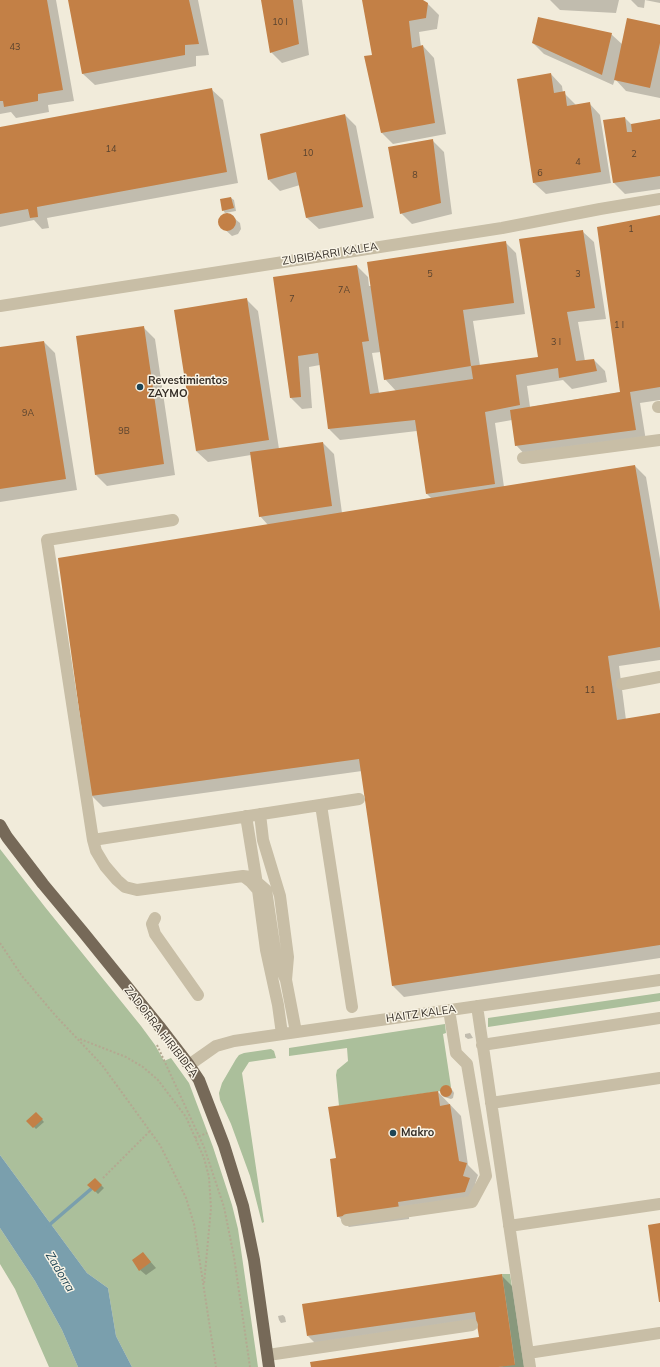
<!DOCTYPE html>
<html>
<head>
<meta charset="utf-8">
<style>
	body { margin:0 }
	canvas { display:block; background:#f1ebda }
</style>
</head>
<body>
<canvas width="660" height="1367"></canvas>
<script>
const ctx = document.querySelector('canvas').getContext('2d');
ctx.lineJoin = 'round';
function fillPath(path, color) {
  ctx.fillStyle = color;
  ctx.fill(path, 'evenodd');
}
function poly(rows) {
  const path = new Path2D();
  for (const r of rows) {
    if (r.length === 3) {
      path.moveTo(r[0] + r[2], r[1]);
      path.arc(r[0], r[1], r[2], 0, 2 * Math.PI);
      continue;
    }
    path.moveTo(r[0], r[1]);
    for (let i = 2; i < r.length; i += 2) path.lineTo(r[i], r[i + 1]);
  }
  return path;
}
function trace(path, color, width, dash) {
  ctx.strokeStyle = color;
  ctx.lineWidth = width;
  ctx.lineCap = dash ? 'butt' : 'round';
  ctx.setLineDash(dash || []);
  ctx.stroke(path);
}
function drawText(font, color, halo, rows, align = 'center') {
  ctx.font = font + ' Mulish,sans-serif';
  ctx.lineWidth = 3;
  ctx.setLineDash([]);
  ctx.textBaseline = 'middle';
  ctx.strokeStyle = halo;
  ctx.fillStyle = color;
  for (const [text, x, y, turn = 0] of rows) {
    ctx.save();
    ctx.translate(x, y);
    ctx.rotate((+turn || 0) * Math.PI / 180);
    ctx.textAlign = isNaN(turn) ? turn : align;
    if (halo) ctx.strokeText(text, 0, 0);
    ctx.fillText(text, 0, 0);
    ctx.restore();
  }
}
const green = poly([
	[0,849,45,907,141,1026,155,1045,164,1061,171,1058,189,1083,213,1147,232,1205,238,1229,258,1367,132,1367,116,1336,108,1288,87,1273,0,1155],
	[660,993,660,1001,488,1027,488,1018],
	[445,1024,446,1033,443,1034,451,1087,445,1086,442,1087,441,1091,339,1106,336,1075,337,1070,348,1061,347,1048,289,1056,289,1048],
	[271,1049,274,1051,276,1058,249,1062,242,1073,264,1222,262,1223,250,1176,231,1124,220,1100,219,1093,222,1083,236,1059,239,1055,244,1053],
	[0,1228,35,1281,62,1330,78,1367,49,1367,15,1289,0,1264],
	[502,1274,510,1274,524,1367,498,1367,515,1364]
]);
const water = poly([
	[0,1155,87,1273,108,1288,116,1336,132,1367,78,1367,62,1330,35,1281,0,1228]
]);
const shadow = poly([
	[0,0,56,0,74,101,48,105,49,112,16,118,11,112,0,114],
	[69,0,198,0,209,55,196,56,196,66,95,85,83,74],
	[262,0,302,0,309,55,282,63,271,52],
	[363,0,421,0,427,3,439,15,437,29,419,32,421,47,423,46,434,58,446,134,393,144,382,133,373,55],
	[550,0,619,0,616,13,560,10],
	[631,0,660,0,660,3,645,0,644,8,638,7],
	[660,26,660,98,626,91,615,79,613,85,544,54,533,43,611,34,623,45],
	[551,74,562,86,563,93,564,93,576,105,589,103,600,115,611,183,546,194,534,183],
	[211,89,223,100,238,183,47,218,49,228,42,229,34,220,0,227,0,128],
	[345,115,356,126,374,218,319,229,307,218,300,185,280,191,269,180],
	[625,118,632,125,660,120,660,189,625,194,614,183,604,121],
	[433,141,444,152,452,214,412,224,401,213],
	[231,198,234,200,236,211,225,213,223,210],
	[229,214,240,223,241,229,238,234,232,236,221,226,220,220,223,215],
	[660,216,660,400,640,403,646,441,527,457,516,445,512,420,495,423,504,487,635,466,646,477,660,559,660,660,619,666,626,720,660,714,660,958,404,997,393,986,362,771,103,807,92,796,268,525,260,516,251,455,208,462,196,451,247,300,258,311,279,449,323,443,334,454,342,513,431,498,427,494,417,431,340,440,329,429,320,365,309,367,312,408,302,409,291,398,274,278,357,266,368,277,369,286,371,286,505,242,516,253,525,314,473,321,480,366,539,358,582,231,594,242,606,319,578,322,585,361,594,360,605,371,607,382,572,389,563,380,527,386,530,407,621,392],
	[381,352,385,379,396,391,379,393,372,353],
	[144,328,155,339,175,475,107,486,96,475],
	[44,342,55,353,77,490,0,502,0,348],
	[470,1033,473,1038,468,1039,465,1037,465,1034],
	[445,1087,450,1088,453,1091,454,1093,453,1098,451,1099,444,1097,441,1093,443,1088],
	[438,1092,461,1116,468,1165,478,1175,475,1184,476,1203,409,1212,409,1219,349,1227,338,1216,337,1159],
	[36,1113,44,1122,36,1129,28,1121],
	[95,1179,104,1188,98,1194,89,1185],
	[143,1253,156,1268,146,1275,140,1270],
	[502,1276,513,1287,525,1367,312,1367,480,1338,478,1324,319,1347,308,1336],
	[283,1315,285,1317,286,1322,281,1323,279,1320,278,1316]
]);
const stream = poly([
	[48,1226,91,1189]
]);
const building = poly([
	[0,0,47,0,63,90,38,94,38,101,4,107,3,101,0,101],
	[68,0,189,0,199,44,185,45,185,55,82,74],
	[261,0,293,0,299,44,270,53],
	[362,0,423,0,428,3,426,18,409,21,412,48,423,45,435,123,381,133,364,56,372,55],
	[538,17,612,33,602,75,532,43],
	[627,18,660,25,660,43,650,88,614,80],
	[551,73,554,93,565,91,567,106,590,102,601,172,533,183,517,79],
	[212,88,227,172,37,207,38,217,30,218,28,209,0,214,0,127],
	[345,114,363,207,306,218,296,172,268,180,260,134],
	[625,117,627,132,632,132,631,124,660,119,660,176,613,183,603,120],
	[433,139,441,203,400,214,388,147],
	[231,197,234,208,222,211,220,199],
	[227,222,9],
	[660,215,660,387,630,392,636,430,515,446,510,410,620,392,597,227],
	[583,230,595,308,567,312,576,361,594,359,597,371,559,378,558,368,516,375,520,405,485,412,495,484,426,494,415,420,328,429,318,353,298,356,301,397,290,398,273,277,357,265,369,341,362,342,370,394,473,379,471,366,538,357,519,239],
	[506,241,514,303,463,310,471,366,384,380,367,262],
	[247,298,269,440,196,451,174,310],
	[144,326,164,464,95,475,76,336],
	[44,341,66,479,0,489,0,347],
	[323,442,332,506,259,517,250,452],
	[635,465,660,611,660,647,608,656,617,720,660,713,660,945,392,986,359,759,91,796,58,558],
	[446,1091,6],
	[438,1091,440,1106,450,1104,459,1161,467,1163,463,1176,470,1178,465,1192,398,1202,399,1208,337,1217,330,1159,336,1158,328,1107],
	[36,1112,43,1119,33,1128,26,1121],
	[95,1178,102,1185,95,1192,87,1185],
	[660,1223,660,1302,659,1302,648,1225],
	[143,1252,151,1262,139,1271,132,1260],
	[502,1274,515,1365,498,1367,311,1367,310,1362,479,1337,475,1312,307,1336,302,1304]
]);
const path = poly([
	[0,943,22,976,55,1015,102,1065,160,1145,173,1171,186,1198,194,1224,216,1367],
	[80,1039,126,1057,143,1067,158,1080,186,1117,204,1158,209,1177,211,1208,204,1284],
	[157,1045,204,1147,224,1207,234,1257,250,1367],
	[195,1138,207,1133],
	[103,1178,150,1131]
]);
const minor = poly([
	[0,306,502,228,600,209,660,199],
	[658,407,660,407],
	[523,458,660,440],
	[173,520,47,540,93,840,96,851,105,866,117,880,125,887,137,890,243,876],
	[622,684,660,677],
	[321,805,352,1007],
	[260,814,263,840,280,896,288,957,286,980,296,1032],
	[246,816,257,884],
	[93,840,359,799],
	[155,918,152,924,155,934,198,995],
	[477,1006,530,1367],
	[282,1034,278,1005,266,950,258,890,251,882,243,876,251,877,266,890,276,957,286,980],
	[482,1045,660,1018],
	[189,1065,216,1046,234,1041,660,980],
	[491,1103,660,1078],
	[347,1220,472,1202,486,1176,467,1064,456,1053,449,1010],
	[509,1226,660,1204],
	[528,1353,660,1333],
	[268,1355,472,1325]
]);
const major = poly([
	[0,825,7,837,43,884,83,932,159,1026,189,1065,199,1080,224,1145,243,1206,254,1260,269,1367]
]);
const markers = [
	[140,387,4,"#1e4555"],
	[393,1133,4,"#1e4555"]
];
const numberNames = [
	["10 I",280,22],
	["43",15,47],
	["14",111,149],
	["10",308,153],
	["2",634,154],
	["4",578,162],
	["6",540,173],
	["8",415,175],
	["1",631,229],
	["5",430,274],
	["3",578,274],
	["7A",344,290],
	["7",292,299],
	["1 I",619,325],
	["3 I",556,342],
	["9A",28,413],
	["9B",124,431],
	["11",590,690]
];
const streetNames = [
	["ZUBIBARRI KALEA",330,254,-9],
	["HAITZ KALEA",421,1014,-8],
	["ZADORRA HIRIBIDEA",161,1032,52]
];
const poiNames = [
	["Revestimientos",148,381],
	["ZAYMO",148,394],
	["Makro",401,1133]
];
const waterNames = [
	["Zadorra",60,1272,59]
];
fillPath(green, '#abbf9b');
fillPath(water, '#7a9fad');
fillPath(shadow, '#0003');
trace(stream, '#7a9fad', 3.5);
fillPath(building, '#c38046');
trace(path, '#b4a891', 2, [2, 2]);
trace(minor, '#c8bea6', 12);
trace(major, '#766958', 12);
for (const [x, y, r, color] of markers) {
  const dot = new Path2D();
  dot.arc(x, y, r, 0, 2 * Math.PI);
  ctx.fillStyle = color;
  ctx.fill(dot);
  trace(dot, '#f9f4e6', 1.5);
}
drawText('9px', '#58422f', null, numberNames);
drawText('11px', '#352e27', '#f9f4e6', streetNames);
drawText('bold 11px', '#352e27', '#f9f4e6', poiNames, 'left');
drawText('italic 12px', '#1e4555', '#f9f4e6', waterNames);
</script>
</body>
</html>
